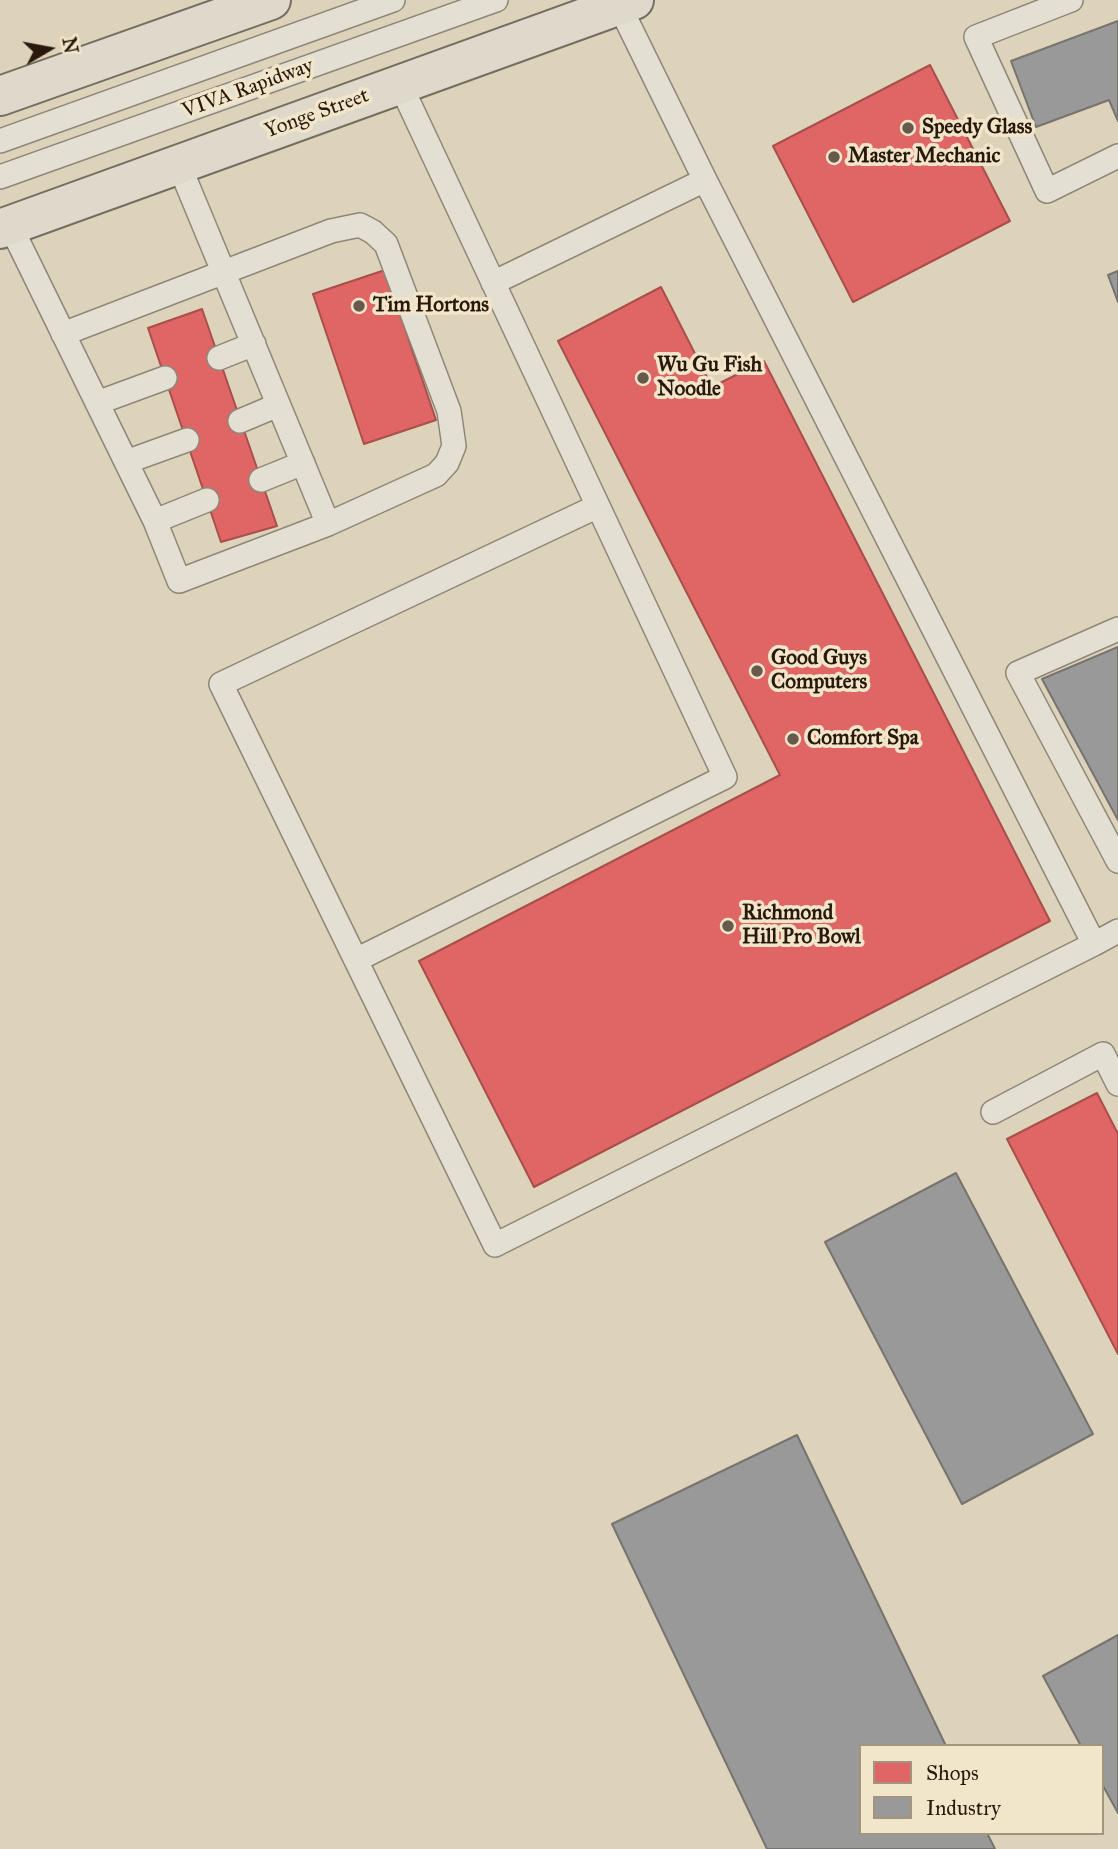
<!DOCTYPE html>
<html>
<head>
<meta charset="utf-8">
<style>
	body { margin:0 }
	#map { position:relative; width:1118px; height:1849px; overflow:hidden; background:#ddd3bb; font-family:"IM FELL Great Primer",serif }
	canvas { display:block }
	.legend { position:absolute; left:859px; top:1744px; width:245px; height:91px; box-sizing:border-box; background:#f2e6ca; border:2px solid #a2947e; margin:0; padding:9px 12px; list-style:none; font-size:21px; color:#29190d }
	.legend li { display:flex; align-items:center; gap:14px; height:35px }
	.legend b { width:35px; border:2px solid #a2947e }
	.north { position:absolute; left:14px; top:14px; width:70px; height:70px; -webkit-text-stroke:5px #f2e6ca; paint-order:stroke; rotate:80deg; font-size:19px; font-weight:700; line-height:28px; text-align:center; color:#29190d }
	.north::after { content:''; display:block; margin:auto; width:24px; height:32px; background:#29190d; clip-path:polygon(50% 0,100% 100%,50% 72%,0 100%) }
</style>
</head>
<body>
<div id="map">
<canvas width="1118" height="1849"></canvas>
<ul class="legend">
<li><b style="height:19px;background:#e06666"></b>Shops</li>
<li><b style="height:19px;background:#999"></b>Industry</li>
</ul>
<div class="north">N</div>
</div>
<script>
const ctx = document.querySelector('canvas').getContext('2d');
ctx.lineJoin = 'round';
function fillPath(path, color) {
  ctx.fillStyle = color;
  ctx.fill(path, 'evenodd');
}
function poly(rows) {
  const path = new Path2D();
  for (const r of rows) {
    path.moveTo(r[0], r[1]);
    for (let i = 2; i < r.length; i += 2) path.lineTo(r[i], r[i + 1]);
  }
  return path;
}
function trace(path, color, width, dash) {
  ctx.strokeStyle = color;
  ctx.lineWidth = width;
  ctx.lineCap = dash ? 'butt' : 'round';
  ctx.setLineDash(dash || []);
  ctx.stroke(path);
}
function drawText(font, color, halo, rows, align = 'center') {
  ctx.font = font + ' "IM FELL Great Primer",serif';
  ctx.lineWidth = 7;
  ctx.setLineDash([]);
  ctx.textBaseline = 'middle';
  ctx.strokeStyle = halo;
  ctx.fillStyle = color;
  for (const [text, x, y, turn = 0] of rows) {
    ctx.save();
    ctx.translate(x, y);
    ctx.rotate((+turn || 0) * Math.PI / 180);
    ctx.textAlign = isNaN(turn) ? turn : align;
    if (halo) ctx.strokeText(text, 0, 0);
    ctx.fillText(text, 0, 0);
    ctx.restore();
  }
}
const shops = poly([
	[930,65,1010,221,853,302,773,146,930,65],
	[385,270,436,420,364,444,313,294,385,270],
	[661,287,712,387,764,361,1050,921,534,1187,419,961,780,775,558,341,661,287],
	[202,309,277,526,221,542,148,328,202,309],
	[1097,1093,1118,1134,1118,1354,1007,1139,1097,1093]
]);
const industry = poly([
	[1118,21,1118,121,1109,100,1036,127,1011,61,1118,21],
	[1118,271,1118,302,1108,275,1118,271],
	[1118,647,1118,820,1042,679,1118,647],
	[956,1173,1093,1434,962,1504,825,1242,956,1173],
	[797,1435,946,1746,861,1746,861,1833,987,1833,995,1849,767,1849,612,1524,797,1435],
	[1118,1635,1118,1813,1102,1784,1102,1746,1081,1746,1043,1676,1118,1635]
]);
const lane = poly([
	[1071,0,976,37,1047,191,1118,156],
	[400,84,598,506,221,684,495,1245,1094,944,705,180,619,5],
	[0,141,393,0],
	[0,177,496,0],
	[10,225,155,521,179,581,328,524,179,165],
	[493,283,705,180],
	[63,334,331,231,360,225,373,232,386,244,449,411,454,446,447,463,436,475,328,524],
	[219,358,254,344],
	[97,403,165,378],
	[240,421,278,405],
	[126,462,187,440],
	[261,480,303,463],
	[155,521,207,500],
	[1118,629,1018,673,1118,861],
	[1094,944,1118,931],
	[356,960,725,777,598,506],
	[993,1112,1103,1054,1118,1084]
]);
const primary = poly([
	[0,96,271,0],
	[0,229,634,0]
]);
const markers = [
	[908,128,7,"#685a4a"],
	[834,157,7,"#685a4a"],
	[359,306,7,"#685a4a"],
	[643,378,7,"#685a4a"],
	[757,671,7,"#685a4a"],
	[793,739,7,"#685a4a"],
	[728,926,7,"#685a4a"]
];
const streetNames = [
	["VIVA Rapidway",248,89,-20],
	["Yonge Street",317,114,-20]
];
const poiNames = [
	["Speedy Glass",922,128],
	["Master Mechanic",848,157],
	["Tim Hortons",373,306],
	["Wu Gu Fish",657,366],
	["Noodle",657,390],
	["Good Guys",771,659],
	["Computers",771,683],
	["Comfort Spa",807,739],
	["Richmond",742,914],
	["Hill Pro Bowl",742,938]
];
fillPath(shops, '#e06666');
trace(shops, '#a94f4b', 2);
fillPath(industry, '#999');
trace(industry, '#77736f', 2);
trace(lane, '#8e8778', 26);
trace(primary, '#756d60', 42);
trace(lane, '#e4dfd3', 23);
trace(primary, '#dfd9cb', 38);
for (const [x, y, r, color] of markers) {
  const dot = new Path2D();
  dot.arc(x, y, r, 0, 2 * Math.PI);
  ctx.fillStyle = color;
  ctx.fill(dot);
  trace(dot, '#f2e6ca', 2.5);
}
drawText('21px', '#29190d', '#f2e6ca', streetNames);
drawText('bold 21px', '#29190d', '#f2e6ca', poiNames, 'left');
</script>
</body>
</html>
